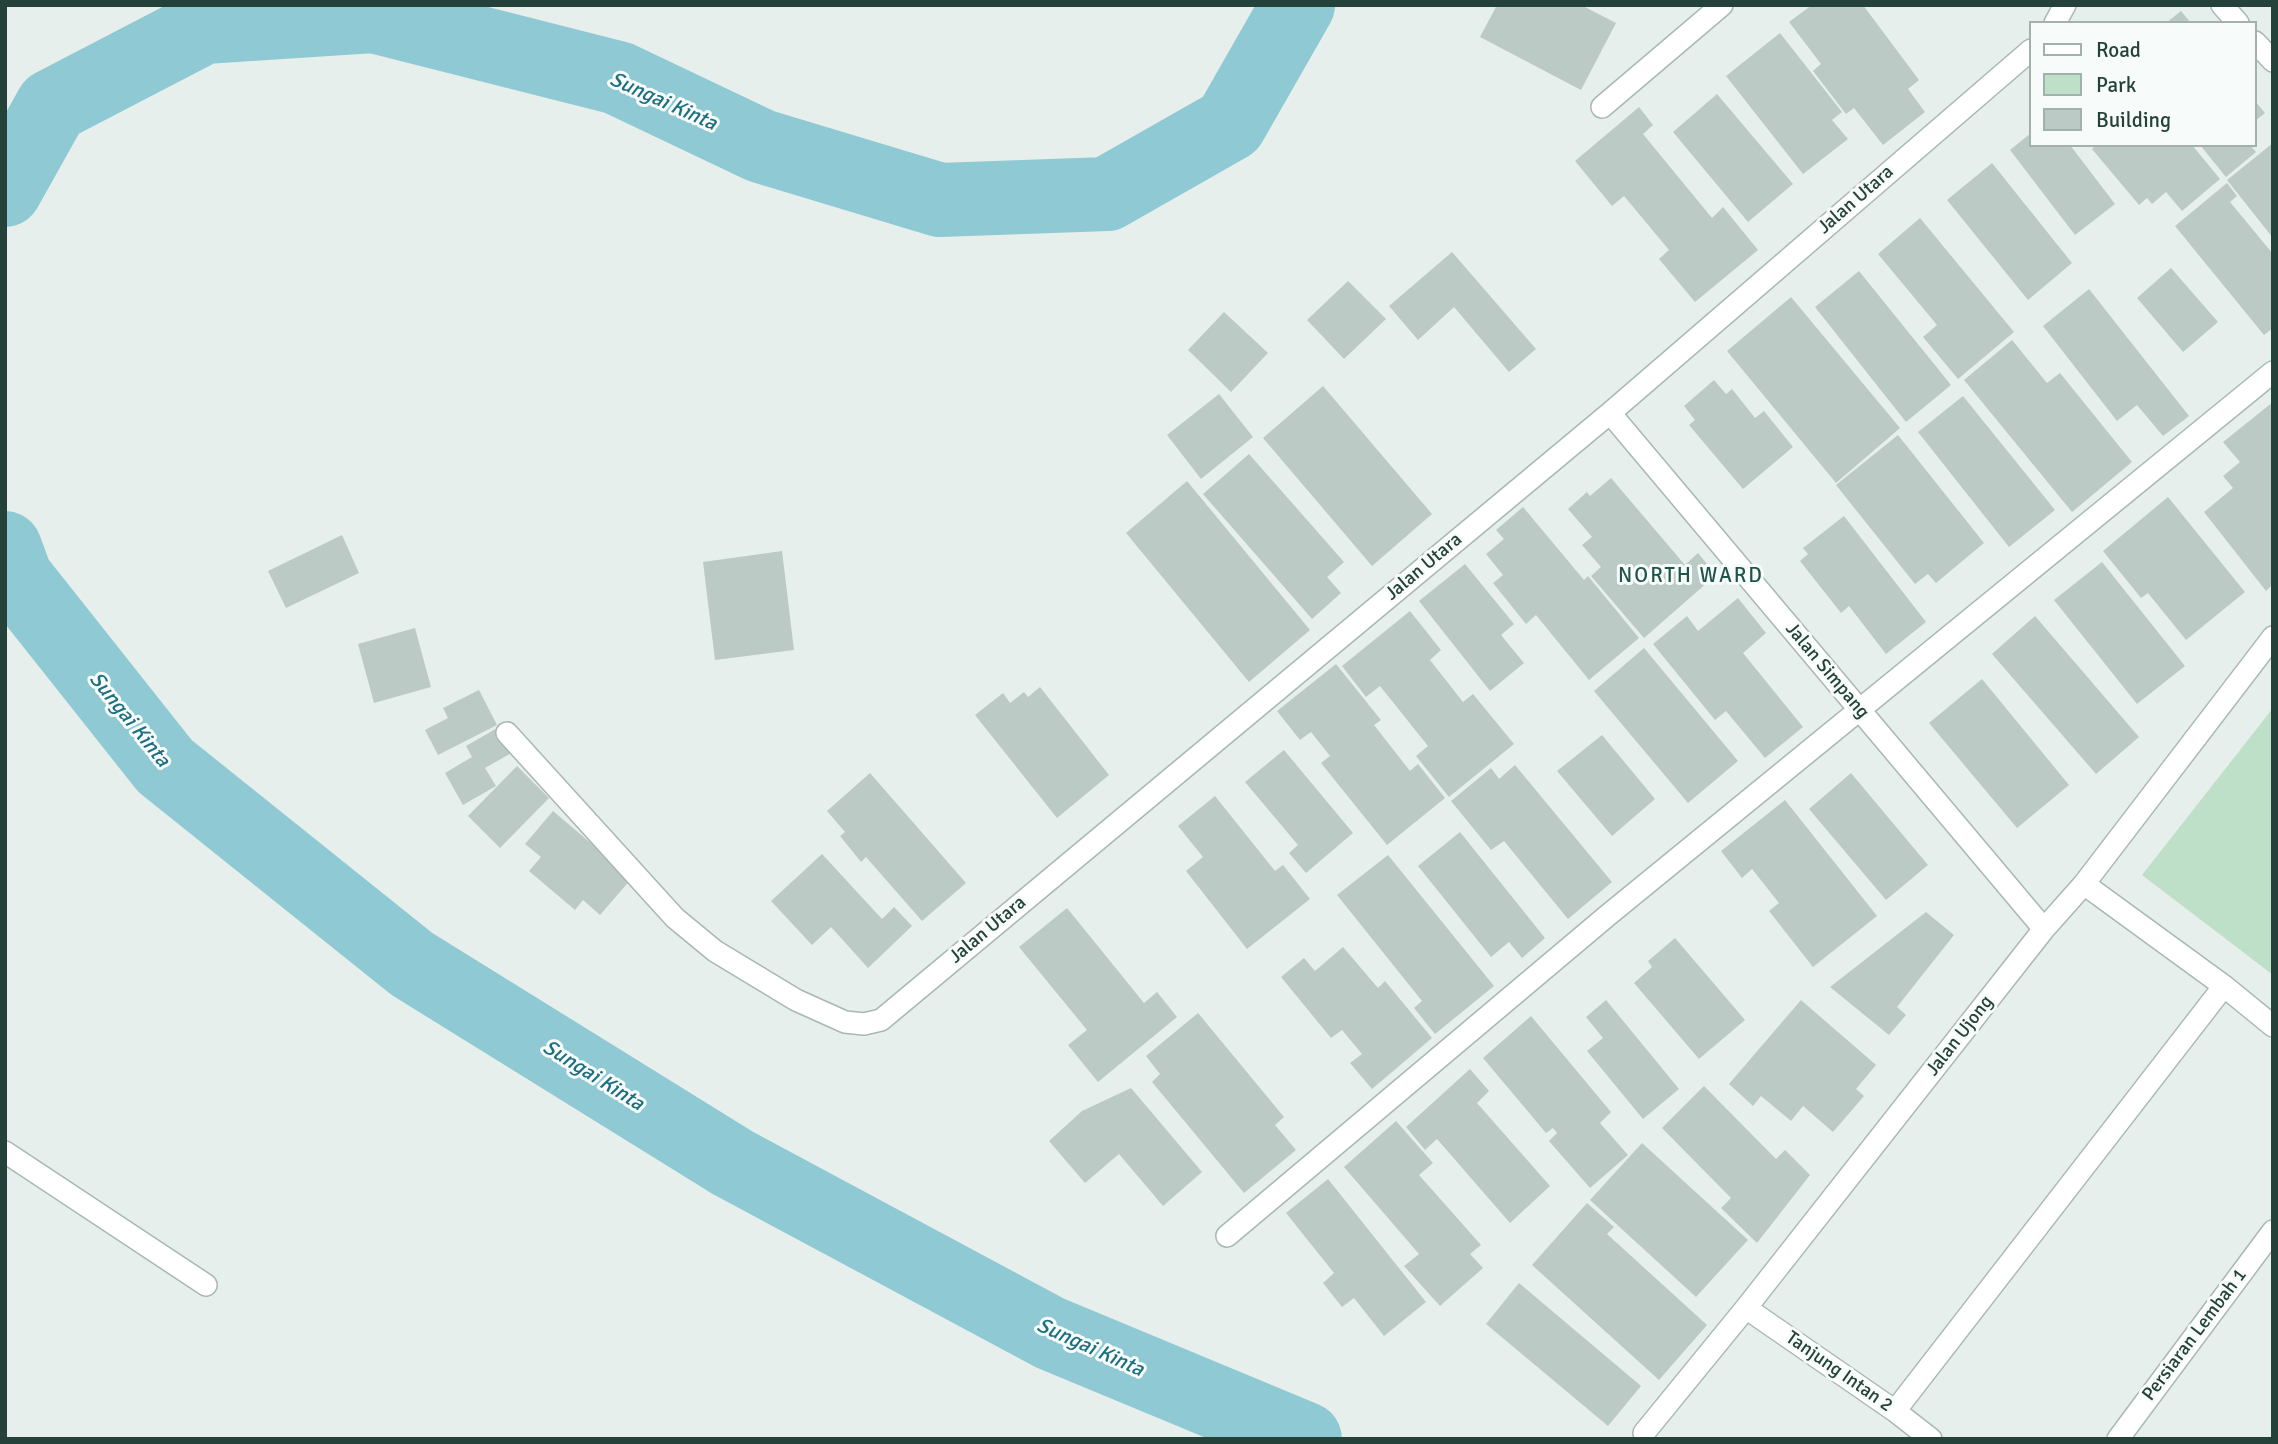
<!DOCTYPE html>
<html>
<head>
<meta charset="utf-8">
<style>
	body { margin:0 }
	#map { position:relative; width:2278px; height:1444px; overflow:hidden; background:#e6efeb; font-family:Signika,sans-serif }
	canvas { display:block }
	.frame { position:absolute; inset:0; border:7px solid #24423a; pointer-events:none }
	.legend { position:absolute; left:2029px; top:21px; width:228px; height:126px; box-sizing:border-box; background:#f7fbf9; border:2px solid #a3b1ad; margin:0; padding:9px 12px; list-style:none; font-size:21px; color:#24423a }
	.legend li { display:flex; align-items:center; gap:14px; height:35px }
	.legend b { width:35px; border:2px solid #a3b1ad }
</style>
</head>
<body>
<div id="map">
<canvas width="2278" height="1444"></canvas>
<div class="frame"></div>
<ul class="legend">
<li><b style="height:9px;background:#fff"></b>Road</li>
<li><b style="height:19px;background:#bfe0c8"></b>Park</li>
<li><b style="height:19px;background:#bbcac4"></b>Building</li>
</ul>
</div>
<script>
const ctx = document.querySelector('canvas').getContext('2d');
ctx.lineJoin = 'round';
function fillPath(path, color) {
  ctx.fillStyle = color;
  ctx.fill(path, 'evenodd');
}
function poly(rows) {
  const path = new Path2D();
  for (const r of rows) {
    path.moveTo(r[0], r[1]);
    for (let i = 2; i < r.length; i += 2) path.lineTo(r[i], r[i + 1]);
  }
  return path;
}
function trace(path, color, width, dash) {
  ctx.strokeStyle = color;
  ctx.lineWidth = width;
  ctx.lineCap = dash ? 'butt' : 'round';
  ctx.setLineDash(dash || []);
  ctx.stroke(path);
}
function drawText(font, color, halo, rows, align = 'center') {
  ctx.font = font + ' Signika,sans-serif';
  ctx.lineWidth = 6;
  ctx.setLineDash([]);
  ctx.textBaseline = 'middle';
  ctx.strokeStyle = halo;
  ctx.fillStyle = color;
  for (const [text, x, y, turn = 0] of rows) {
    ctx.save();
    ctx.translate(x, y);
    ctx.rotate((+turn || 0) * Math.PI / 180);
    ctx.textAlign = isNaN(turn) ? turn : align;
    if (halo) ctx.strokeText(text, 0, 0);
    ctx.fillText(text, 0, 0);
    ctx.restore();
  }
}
const green = poly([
	[2273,708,2273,975,2142,875]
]);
const river = poly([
	[5,190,52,106,204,27,373,16,618,78,761,146,940,200,1107,194,1230,124,1298,5],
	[5,548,16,578,165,766,412,964,733,1163,1050,1333,1305,1439]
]);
const building = poly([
	[1497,5,1581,5,1616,23,1581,90,1480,37],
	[1812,5,1863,5,1919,80,1908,89,1925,112,1883,145,1854,108,1846,114,1813,71,1821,64,1789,22],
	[2181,11,2191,23,2166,23],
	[1780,33,1842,112,1832,120,1848,139,1803,174,1726,76],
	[1717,94,1793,184,1748,222,1673,132],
	[2255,101,2265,113,2255,121],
	[1639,107,1653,125,1643,134,1712,218,1723,207,1758,250,1695,302,1659,259,1669,250,1624,196,1612,206,1575,161],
	[2031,133,2031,145,2070,145,2115,204,2075,235,2010,150],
	[2273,143,2273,238,2227,180],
	[2096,145,2192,145,2220,179,2182,211,2166,192,2152,204,2147,198,2139,205,2092,149],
	[2200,145,2250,145,2256,152,2226,177],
	[1992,163,2072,263,2028,300,1947,200],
	[2227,183,2237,196,2230,202,2273,254,2273,328,2264,335,2175,226],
	[1920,218,2014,332,1958,379,1923,337,1937,325,1878,254],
	[1452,252,1536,349,1509,372,1454,307,1418,340,1389,306],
	[2171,268,2218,322,2183,352,2137,298],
	[1859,271,1951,385,1906,422,1815,307],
	[1348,281,1386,319,1344,359,1307,320],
	[2089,289,2189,416,2163,436,2137,405,2117,421,2043,326],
	[1791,297,1900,428,1836,483,1727,351],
	[1224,312,1268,353,1231,392,1188,350],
	[2012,340,2047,383,2060,373,2132,462,2072,512,1964,380],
	[1714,380,1726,394,1732,389,1755,418,1764,411,1793,447,1743,489,1689,425,1695,420,1684,406],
	[1323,386,1432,514,1372,566,1263,438],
	[1219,394,1253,437,1201,479,1167,435],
	[1963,396,2055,510,2009,547,1918,432],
	[2273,402,2273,584,2266,591,2204,512,2233,488,2223,476,2240,462,2223,442],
	[1898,435,1984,543,1936,583,1928,574,1915,584,1836,485],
	[1249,454,1344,562,1327,577,1341,593,1312,619,1203,494],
	[1611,478,1685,565,1698,553,1716,575,1644,638,1591,576,1601,567,1582,545,1592,537,1568,509,1587,492,1590,496],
	[1187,481,1310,630,1249,682,1126,533],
	[2168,497,2245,592,2186,640,2148,593,2141,598,2103,551],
	[1523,507,1584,580,1588,576,1639,638,1589,680,1536,615,1526,624,1493,583,1503,575,1486,554,1504,539,1496,530],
	[1844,516,1926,622,1886,654,1849,606,1841,613,1800,561,1808,554,1803,548],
	[342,535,359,573,286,608,268,571],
	[782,551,794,650,715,660,703,562],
	[2102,562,2185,666,2137,704,2054,600],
	[1465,564,1514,624,1501,635,1524,663,1490,691,1419,601],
	[1738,598,1766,633,1743,653,1803,727,1765,758,1726,711,1715,720,1653,644,1687,616,1698,631],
	[1410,611,1441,650,1430,660,1463,702,1473,694,1514,744,1449,797,1416,756,1428,746,1380,686,1366,697,1342,666],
	[2035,616,2139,737,2096,774,1992,654],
	[415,628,431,687,374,703,358,644],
	[1644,648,1738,761,1688,803,1594,691],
	[1336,664,1381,720,1374,725,1410,771,1418,764,1445,798,1387,845,1321,763,1330,756,1311,732,1300,740,1277,711],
	[1982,679,2069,785,2017,828,1929,723],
	[1040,687,1109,775,1057,818,975,715,1003,693,1010,703,1024,692,1028,697],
	[479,690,497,725,438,755,425,730,448,718,443,708],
	[499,727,513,752,485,768,496,786,463,805,445,773,472,757,466,746],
	[1602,735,1655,799,1612,836,1557,771],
	[1284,750,1353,833,1306,873,1289,853,1298,845,1245,782],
	[1515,765,1612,882,1568,919,1504,841,1491,850,1451,801,1491,768,1499,779],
	[517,766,549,798,500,848,468,816],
	[870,773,966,883,922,921,866,857,861,862,840,836,845,832,827,811],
	[1851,773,1928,865,1886,900,1809,809],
	[1215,796,1275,871,1283,865,1310,899,1247,949,1186,871,1203,857,1178,826],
	[1785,800,1877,916,1813,967,1769,911,1779,903,1752,869,1742,878,1721,851],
	[553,811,632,878,600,915,583,900,575,910,529,871,541,857,525,844],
	[1460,832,1545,938,1522,958,1509,942,1491,957,1418,866],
	[822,854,882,919,894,907,912,926,868,968,831,927,812,945,771,901],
	[1388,855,1494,986,1435,1034,1414,1008,1422,1001,1337,895],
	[1067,908,1144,1003,1157,992,1177,1017,1098,1082,1068,1045,1087,1030,1019,947],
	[1926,912,1954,935,1897,1007,1906,1015,1889,1035,1830,987],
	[1675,938,1745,1020,1699,1059,1634,983,1652,967,1648,961],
	[1343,947,1378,988,1385,981,1432,1038,1372,1089,1350,1063,1362,1054,1342,1030,1331,1038,1281,977,1304,958,1315,971],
	[1606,1000,1679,1089,1643,1119,1587,1051,1603,1038,1586,1017],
	[1801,1000,1876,1065,1856,1089,1864,1096,1833,1132,1803,1106,1791,1121,1761,1096,1753,1106,1729,1084],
	[1198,1013,1284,1117,1275,1125,1296,1150,1244,1193,1152,1082,1160,1074,1146,1056],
	[1531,1016,1611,1112,1600,1123,1628,1155,1590,1188,1549,1141,1557,1133,1553,1128,1546,1133,1483,1058],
	[1470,1069,1489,1091,1477,1103,1550,1186,1510,1223,1437,1139,1425,1150,1406,1127],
	[1704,1086,1776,1159,1785,1150,1810,1175,1757,1243,1721,1208,1731,1198,1662,1128],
	[1131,1088,1202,1172,1163,1206,1119,1154,1085,1183,1049,1141,1082,1111],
	[1396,1121,1433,1163,1419,1175,1481,1245,1470,1254,1483,1268,1440,1306,1404,1266,1419,1254,1344,1167],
	[1642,1143,1748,1240,1696,1297,1590,1200],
	[1328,1179,1426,1302,1384,1336,1354,1298,1342,1307,1323,1283,1334,1273,1286,1213],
	[1587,1203,1614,1227,1607,1234,1707,1325,1659,1380,1532,1265],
	[1519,1283,1641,1386,1608,1426,1486,1324]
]);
const minor = poly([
	[2222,5,2238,23],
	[2055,23,2065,5],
	[2255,42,2273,61],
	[1602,107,1722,5],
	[1610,413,2044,929],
	[507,733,675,918,715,951,796,1000,845,1022,864,1024,881,1020,1610,413,2031,50],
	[2084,884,2224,986,2273,1026],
	[5,1152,206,1285],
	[1227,1236,1607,916,2273,372],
	[1746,1308,1895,1411,1931,1439],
	[1895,1411,2224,986],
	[1644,1433,1746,1308,2044,929,2084,884,2273,637],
	[2118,1439,2273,1231]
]);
const streetNames = [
	["Jalan Utara",1856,200,-41],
	["Jalan Utara",1424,567,-40],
	["Jalan Simpang",1827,671,50],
	["Jalan Utara",988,930,-40],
	["Jalan Ujong",1960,1036,-52],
	["Persiaran Lembah 1",2195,1335,-53],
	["Tanjung Intan 2",1839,1372,35]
];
const waterNames = [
	["Sungai Kinta",663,102,24],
	["Sungai Kinta",129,720,51],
	["Sungai Kinta",593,1076,32],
	["Sungai Kinta",1090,1348,24]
];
const neighbourhoodNames = [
	["NORTH WARD",1691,576]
];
fillPath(green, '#bfe0c8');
trace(river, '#8ec9d4', 74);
fillPath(building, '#bbcac4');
trace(minor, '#a8b8b2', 24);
trace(minor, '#fff', 21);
drawText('19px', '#24423a', '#f7fbf9', streetNames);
drawText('italic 21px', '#1c6f80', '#f7fbf9', waterNames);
ctx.letterSpacing = '2px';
drawText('21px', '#1f5548', '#f7fbf9', neighbourhoodNames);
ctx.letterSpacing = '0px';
</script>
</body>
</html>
